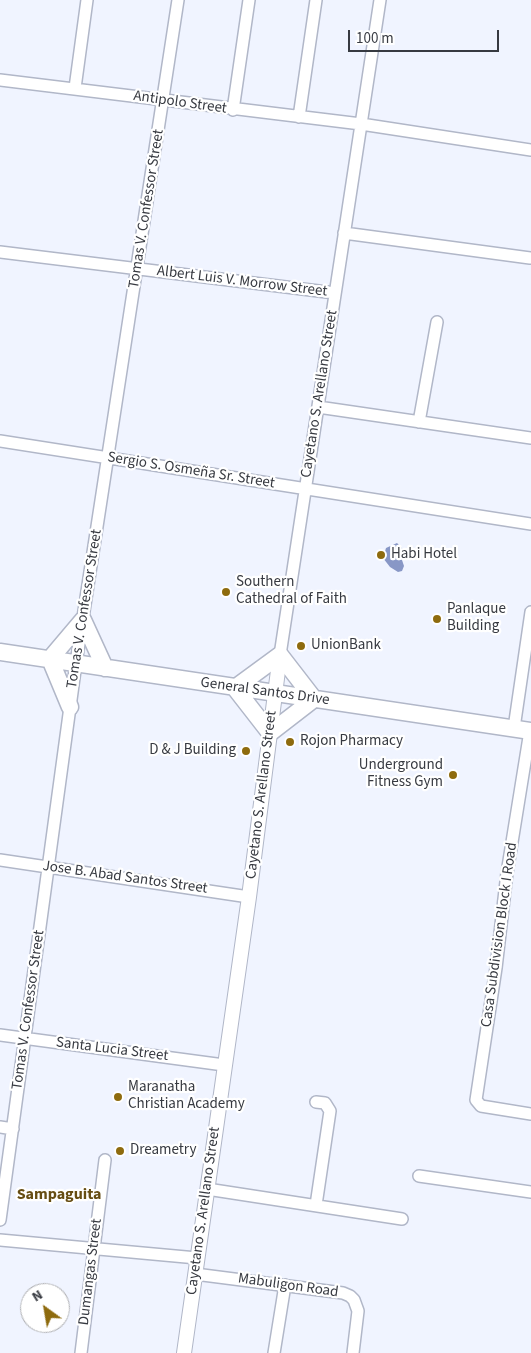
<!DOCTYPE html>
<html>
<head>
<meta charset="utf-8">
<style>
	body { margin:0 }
	#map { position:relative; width:531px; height:1353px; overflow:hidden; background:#f0f4ff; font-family:"Source Sans 3",sans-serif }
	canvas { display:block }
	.north { position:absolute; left:20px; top:1283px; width:50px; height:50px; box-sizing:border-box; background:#fff; border:1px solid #afb0b3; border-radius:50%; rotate:328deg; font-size:14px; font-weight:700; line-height:20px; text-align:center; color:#373a41 }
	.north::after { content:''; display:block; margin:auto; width:18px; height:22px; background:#8e6b0e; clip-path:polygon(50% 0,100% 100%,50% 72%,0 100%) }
	.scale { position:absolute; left:348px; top:30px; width:151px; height:22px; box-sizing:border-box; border:2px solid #373a41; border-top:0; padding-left:6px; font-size:15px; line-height:18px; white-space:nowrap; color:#373a41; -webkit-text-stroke:4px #fff; paint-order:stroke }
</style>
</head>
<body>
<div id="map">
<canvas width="531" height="1353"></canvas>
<div class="north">N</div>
<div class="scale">100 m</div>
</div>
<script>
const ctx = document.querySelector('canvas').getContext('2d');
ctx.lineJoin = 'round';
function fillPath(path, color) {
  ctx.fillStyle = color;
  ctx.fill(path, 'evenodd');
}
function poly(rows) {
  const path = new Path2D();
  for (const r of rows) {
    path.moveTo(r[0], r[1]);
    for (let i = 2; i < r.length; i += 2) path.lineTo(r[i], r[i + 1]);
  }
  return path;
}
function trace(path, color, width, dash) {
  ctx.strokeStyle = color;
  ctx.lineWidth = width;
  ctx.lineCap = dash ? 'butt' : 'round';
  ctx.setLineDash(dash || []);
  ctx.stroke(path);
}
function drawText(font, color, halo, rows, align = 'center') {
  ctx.font = font + ' "Source Sans 3",sans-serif';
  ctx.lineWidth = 4.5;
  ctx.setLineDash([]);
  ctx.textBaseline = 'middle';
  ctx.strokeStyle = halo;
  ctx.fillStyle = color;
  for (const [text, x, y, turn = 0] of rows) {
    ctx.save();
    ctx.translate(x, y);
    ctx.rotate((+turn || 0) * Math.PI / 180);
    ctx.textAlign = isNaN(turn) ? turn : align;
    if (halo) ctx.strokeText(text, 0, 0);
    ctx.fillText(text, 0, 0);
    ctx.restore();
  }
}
const water = poly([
	[397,543,404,550,401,557,404,566,402,571,398,572,390,567,383,558,386,548]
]);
const minor = poly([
	[0,80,361,124,531,150],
	[75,88,87,0],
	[233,110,249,0],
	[299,117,316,0],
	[344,233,530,258],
	[0,252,335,293],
	[318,407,531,438],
	[419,422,437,322],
	[0,441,531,524],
	[280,655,380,0],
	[514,728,531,612],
	[530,731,507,873,496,968,476,1100,481,1106,531,1114],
	[0,860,249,897],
	[0,1035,224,1065],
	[316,1102,325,1103,330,1111,316,1205],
	[0,1127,13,1129],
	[419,1176,531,1192],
	[207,1189,402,1219],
	[0,1220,76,663,178,0],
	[0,1240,197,1258],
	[195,1274,343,1293,350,1296,354,1300,358,1311,353,1353],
	[81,1353,105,1160],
	[274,1353,285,1285]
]);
const major = poly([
	[184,1353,249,897,280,655]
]);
const highway = poly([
	[0,652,531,731],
	[235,688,270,733,314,699],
	[235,688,280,655,314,699],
	[70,707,50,659,83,620,105,668]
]);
const markers = [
	[381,555,5,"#8e6b0e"],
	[226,592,5,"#8e6b0e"],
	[437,619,5,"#8e6b0e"],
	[301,646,5,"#8e6b0e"],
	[290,742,5,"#8e6b0e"],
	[246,751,5,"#8e6b0e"],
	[453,775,5,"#8e6b0e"],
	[118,1097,5,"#8e6b0e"],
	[120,1151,5,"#8e6b0e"]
];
const streetNames = [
	["Antipolo Street",180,103,8],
	["Tomas V. Confessor Street",147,209,-81],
	["Albert Luis V. Morrow Street",242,282,7],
	["Cayetano S. Arellano Street",320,394,-81],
	["Sergio S. Osmeña Sr. Street",191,471,9],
	["Tomas V. Confessor Street",85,609,-81],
	["General Santos Drive",265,692,8],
	["Cayetano S. Arellano Street",262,795,-83],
	["Jose B. Abad Santos Street",125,878,8],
	["Casa Subdivision Block I Road",500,935,-82],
	["Tomas V. Confessor Street",29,1010,-82],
	["Santa Lucia Street",112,1050,7],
	["Cayetano S. Arellano Street",204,1211,-82],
	["Dumangas Street",91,1272,-83],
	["Mabuligon Road",288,1286,8]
];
const poiNames = [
	["Habi Hotel",391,555],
	["Southern",236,583],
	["Cathedral of Faith",236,600],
	["Panlaque",447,610],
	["Building",447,627],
	["UnionBank",311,646],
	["Rojon Pharmacy",300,742],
	["D & J Building",236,751,"right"],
	["Underground",443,766,"right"],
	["Fitness Gym",443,783,"right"],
	["Maranatha",128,1088],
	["Christian Academy",128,1105],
	["Dreametry",130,1151]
];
const neighbourhoodNames = [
	["Sampaguita",59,1195]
];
fillPath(water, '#8897c6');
trace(minor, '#b1b7c8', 14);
trace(major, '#b1b7c8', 16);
trace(highway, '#b1b7c8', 19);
trace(minor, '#fff', 11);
trace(major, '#fff', 14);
trace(highway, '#fff', 16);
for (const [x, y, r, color] of markers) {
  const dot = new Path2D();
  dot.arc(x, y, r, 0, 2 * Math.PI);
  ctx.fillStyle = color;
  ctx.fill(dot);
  trace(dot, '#fff', 2);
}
drawText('15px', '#373a41', '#fff', streetNames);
drawText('15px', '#373a41', '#fff', poiNames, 'left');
drawText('bold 16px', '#664d13', '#fff', neighbourhoodNames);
</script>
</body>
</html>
